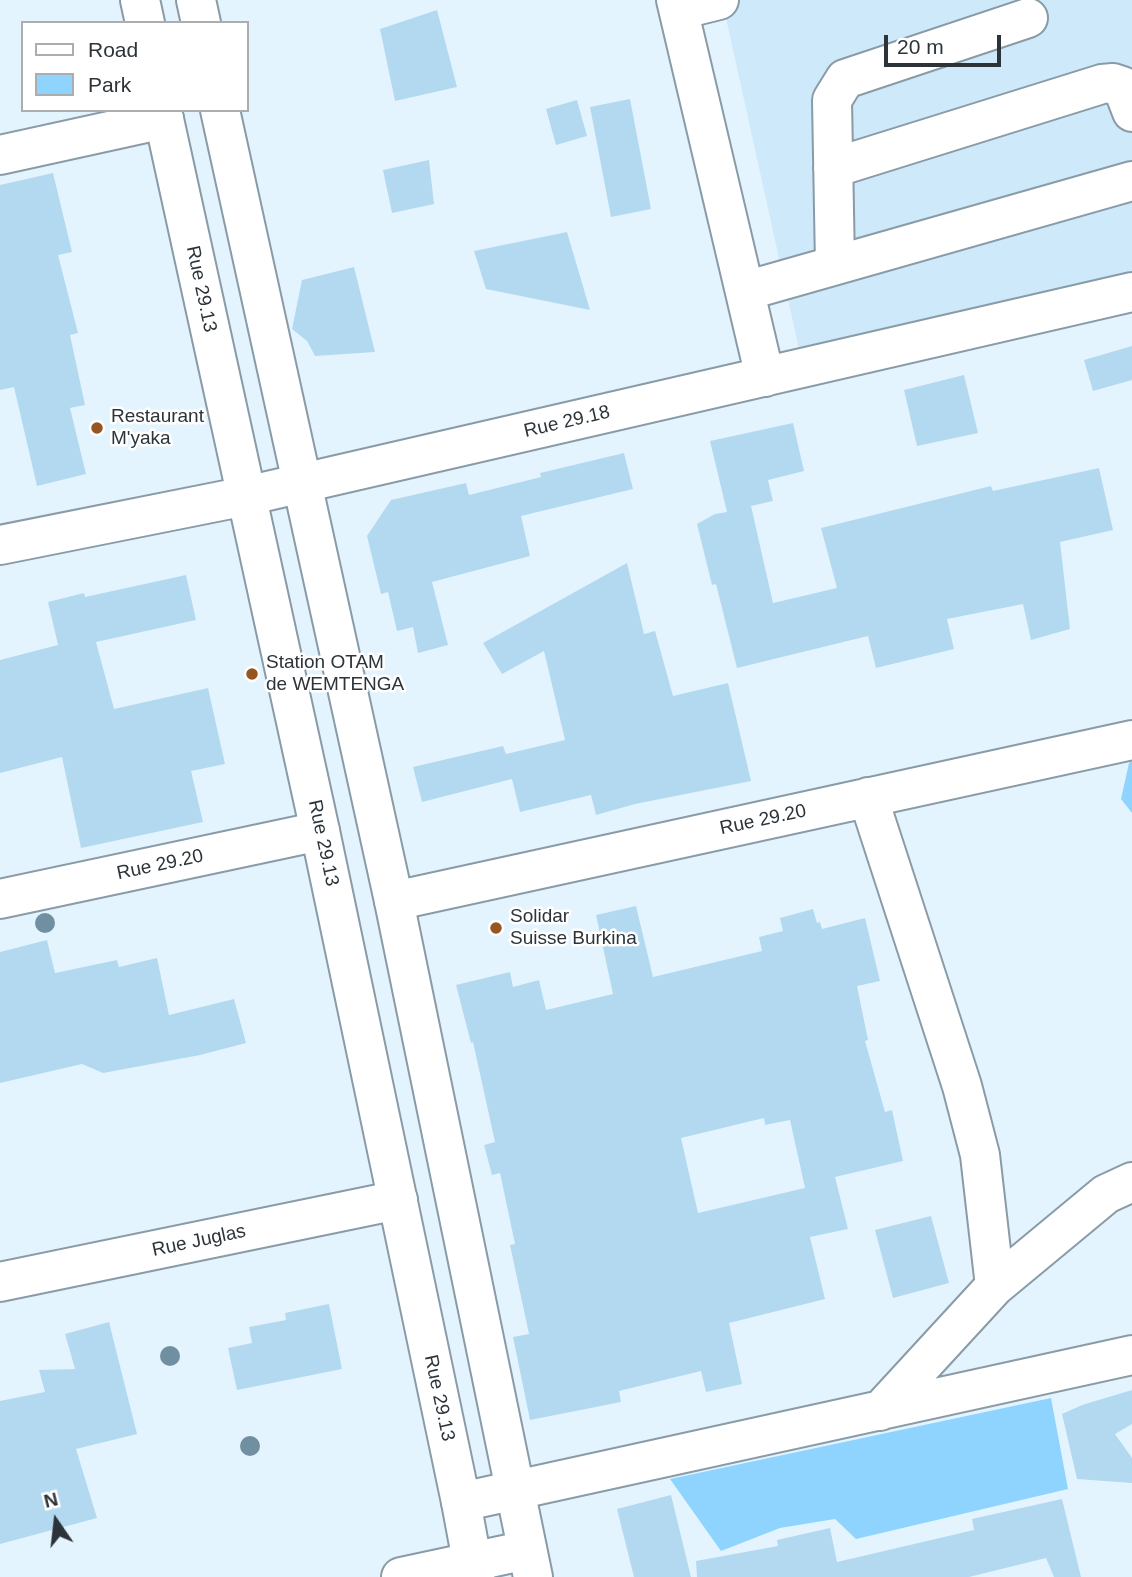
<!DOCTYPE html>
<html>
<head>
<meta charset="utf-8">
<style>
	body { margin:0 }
	#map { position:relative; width:1132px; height:1577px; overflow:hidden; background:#e4f4fe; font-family:Arial,sans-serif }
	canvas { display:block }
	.legend { position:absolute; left:21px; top:21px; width:228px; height:91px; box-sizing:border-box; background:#fff; border:2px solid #abaeb0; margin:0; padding:9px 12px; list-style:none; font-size:21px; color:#2c3439 }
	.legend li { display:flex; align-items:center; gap:14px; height:35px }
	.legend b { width:35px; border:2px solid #abaeb0 }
	.north { position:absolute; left:21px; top:1486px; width:70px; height:70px; -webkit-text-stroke:5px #fff; paint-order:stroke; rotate:346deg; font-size:19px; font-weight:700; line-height:28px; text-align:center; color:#2c3439 }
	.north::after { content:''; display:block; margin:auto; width:24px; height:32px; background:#2c3439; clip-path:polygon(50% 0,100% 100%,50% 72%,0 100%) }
	.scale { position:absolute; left:884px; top:35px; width:117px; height:32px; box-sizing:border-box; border:4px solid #2c3439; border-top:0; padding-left:9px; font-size:21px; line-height:24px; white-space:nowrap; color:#2c3439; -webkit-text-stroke:5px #fff; paint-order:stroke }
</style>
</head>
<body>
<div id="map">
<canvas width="1132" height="1577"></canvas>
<ul class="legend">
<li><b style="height:9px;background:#fff"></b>Road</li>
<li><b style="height:19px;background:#8ed4fe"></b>Park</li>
</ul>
<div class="north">N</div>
<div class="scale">20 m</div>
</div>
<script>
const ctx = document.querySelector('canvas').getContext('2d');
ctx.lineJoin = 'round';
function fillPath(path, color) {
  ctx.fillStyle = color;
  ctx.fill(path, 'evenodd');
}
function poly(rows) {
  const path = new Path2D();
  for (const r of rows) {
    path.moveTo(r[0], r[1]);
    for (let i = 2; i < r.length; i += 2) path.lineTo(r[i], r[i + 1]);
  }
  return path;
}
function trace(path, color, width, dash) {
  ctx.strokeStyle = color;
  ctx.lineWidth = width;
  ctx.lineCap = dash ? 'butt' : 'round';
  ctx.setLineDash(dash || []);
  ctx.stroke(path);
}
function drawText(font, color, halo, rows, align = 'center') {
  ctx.font = font + ' Arial,sans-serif';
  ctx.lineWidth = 5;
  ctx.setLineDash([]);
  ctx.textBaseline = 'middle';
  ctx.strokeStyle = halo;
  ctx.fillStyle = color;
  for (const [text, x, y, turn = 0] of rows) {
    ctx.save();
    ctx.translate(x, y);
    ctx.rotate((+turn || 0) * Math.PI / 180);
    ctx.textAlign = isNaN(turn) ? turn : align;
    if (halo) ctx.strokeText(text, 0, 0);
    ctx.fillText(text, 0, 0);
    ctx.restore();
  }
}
const built = poly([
	[722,0,1132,0,1132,275,799,349]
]);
const green = poly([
	[1132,761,1132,813,1121,799,1129,763],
	[1051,1398,1068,1489,856,1539,835,1519,780,1528,721,1551,670,1479]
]);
const building = poly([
	[437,10,457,87,395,101,380,29],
	[630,99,651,209,611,217,590,107],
	[577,100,587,136,556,145,546,109],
	[429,160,434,204,392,213,383,170],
	[53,173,72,252,58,255,78,333,70,335,85,405,70,408,86,474,37,486,14,387,0,390,0,185],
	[567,232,590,310,486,289,474,251],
	[354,267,375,352,315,356,307,341,292,329,302,280],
	[1132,346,1132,380,1093,391,1084,360],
	[964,375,978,433,917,446,904,390],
	[793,423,804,471,768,480,773,501,751,506,773,603,837,588,821,528,991,486,993,491,1099,468,1113,530,1060,542,1070,629,1031,640,1023,604,947,619,954,649,876,668,868,636,737,668,716,584,712,585,697,524,715,514,727,512,710,441],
	[624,453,633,489,521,516,530,556,432,582,448,645,418,653,413,627,397,631,388,592,381,594,367,536,391,500,466,483,469,495,541,477,540,473],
	[627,563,644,634,655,631,673,696,728,683,751,781,635,804,596,815,591,795,520,812,512,779,422,802,413,767,503,746,506,754,565,740,544,651,502,674,483,643],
	[186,575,196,620,96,642,114,709,208,688,225,764,191,771,203,822,81,848,62,757,0,773,0,660,58,645,48,602,84,593,85,597],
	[636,906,653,977,762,951,759,937,783,931,780,918,813,909,817,923,820,922,822,929,865,918,880,981,857,986,868,1040,865,1041,885,1112,892,1110,903,1161,835,1177,848,1229,810,1237,825,1299,729,1323,742,1384,706,1392,701,1371,619,1391,621,1402,530,1420,513,1337,529,1334,510,1245,515,1244,500,1173,492,1175,484,1145,495,1142,473,1042,471,1043,456,985,510,972,513,987,539,980,546,1010,613,994,596,915],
	[764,1118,765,1125,790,1120,805,1188,698,1213,681,1138],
	[47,940,55,973,117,960,119,967,157,958,169,1015,234,999,246,1043,200,1055,103,1073,82,1064,0,1083,0,952],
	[931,1216,949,1283,893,1298,875,1230],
	[329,1304,342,1369,237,1390,228,1348,252,1343,249,1327,286,1320,285,1313],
	[109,1322,137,1434,76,1449,97,1518,0,1544,0,1401,45,1392,39,1370,75,1369,65,1334],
	[1132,1390,1132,1424,1115,1434,1132,1458,1132,1483,1077,1479,1062,1414,1082,1405],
	[671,1495,691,1577,634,1577,617,1509],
	[1062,1499,1081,1577,1054,1577,1046,1558,969,1577,697,1577,696,1561,778,1546,777,1540,830,1528,837,1562,974,1530,972,1519]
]);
const minor = poly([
	[676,0,765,377],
	[679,10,719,0],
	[0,155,164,119],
	[833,168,1102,84,1113,83,1122,86,1132,112],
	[835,265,832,100,845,79,1028,18],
	[745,291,1132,181],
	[0,545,246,496,1132,292],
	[868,797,962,1086,980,1155,995,1286],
	[0,899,320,831],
	[394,901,1132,740],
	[0,1282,398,1200],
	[880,1411,995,1286,1106,1194,1132,1182],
	[461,1502,1132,1355],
	[401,1577,527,1550]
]);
const secondary = poly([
	[140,0,145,23],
	[196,0,201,23],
	[162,110,320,831,461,1502,475,1577],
	[220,110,394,901,533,1577]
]);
const trees = [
	[45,923],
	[170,1356],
	[250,1446]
];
const markers = [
	[97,428,7,"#965521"],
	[252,674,7,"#965521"],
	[496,928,7,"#965521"]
];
const streetNames = [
	["Rue 29.13",201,289,78],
	["Rue 29.18",567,422,-13],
	["Rue 29.20",763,820,-12],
	["Rue 29.13",323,843,78],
	["Rue 29.20",160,865,-12],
	["Rue Juglas",199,1241,-12],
	["Rue 29.13",439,1398,78]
];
const poiNames = [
	["Restaurant",111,417],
	["M'yaka",111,439],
	["Station OTAM",266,663],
	["de WEMTENGA",266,685],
	["Solidar",510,917],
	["Suisse Burkina",510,939]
];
fillPath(built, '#cee9fa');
fillPath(green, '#8ed4fe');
fillPath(building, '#b3d9f1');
trace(minor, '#899ba7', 42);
trace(secondary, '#899ba7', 42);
trace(minor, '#fff', 38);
trace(secondary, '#fff', 38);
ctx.fillStyle = '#7090a2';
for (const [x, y] of trees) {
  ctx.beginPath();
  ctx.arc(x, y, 10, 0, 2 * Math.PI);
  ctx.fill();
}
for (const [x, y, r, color] of markers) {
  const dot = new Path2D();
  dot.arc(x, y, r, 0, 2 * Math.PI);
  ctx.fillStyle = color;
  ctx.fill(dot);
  trace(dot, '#fff', 2.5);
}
drawText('19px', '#2c3439', '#fff', streetNames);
drawText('19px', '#2c3439', '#fff', poiNames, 'left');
</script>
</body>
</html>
